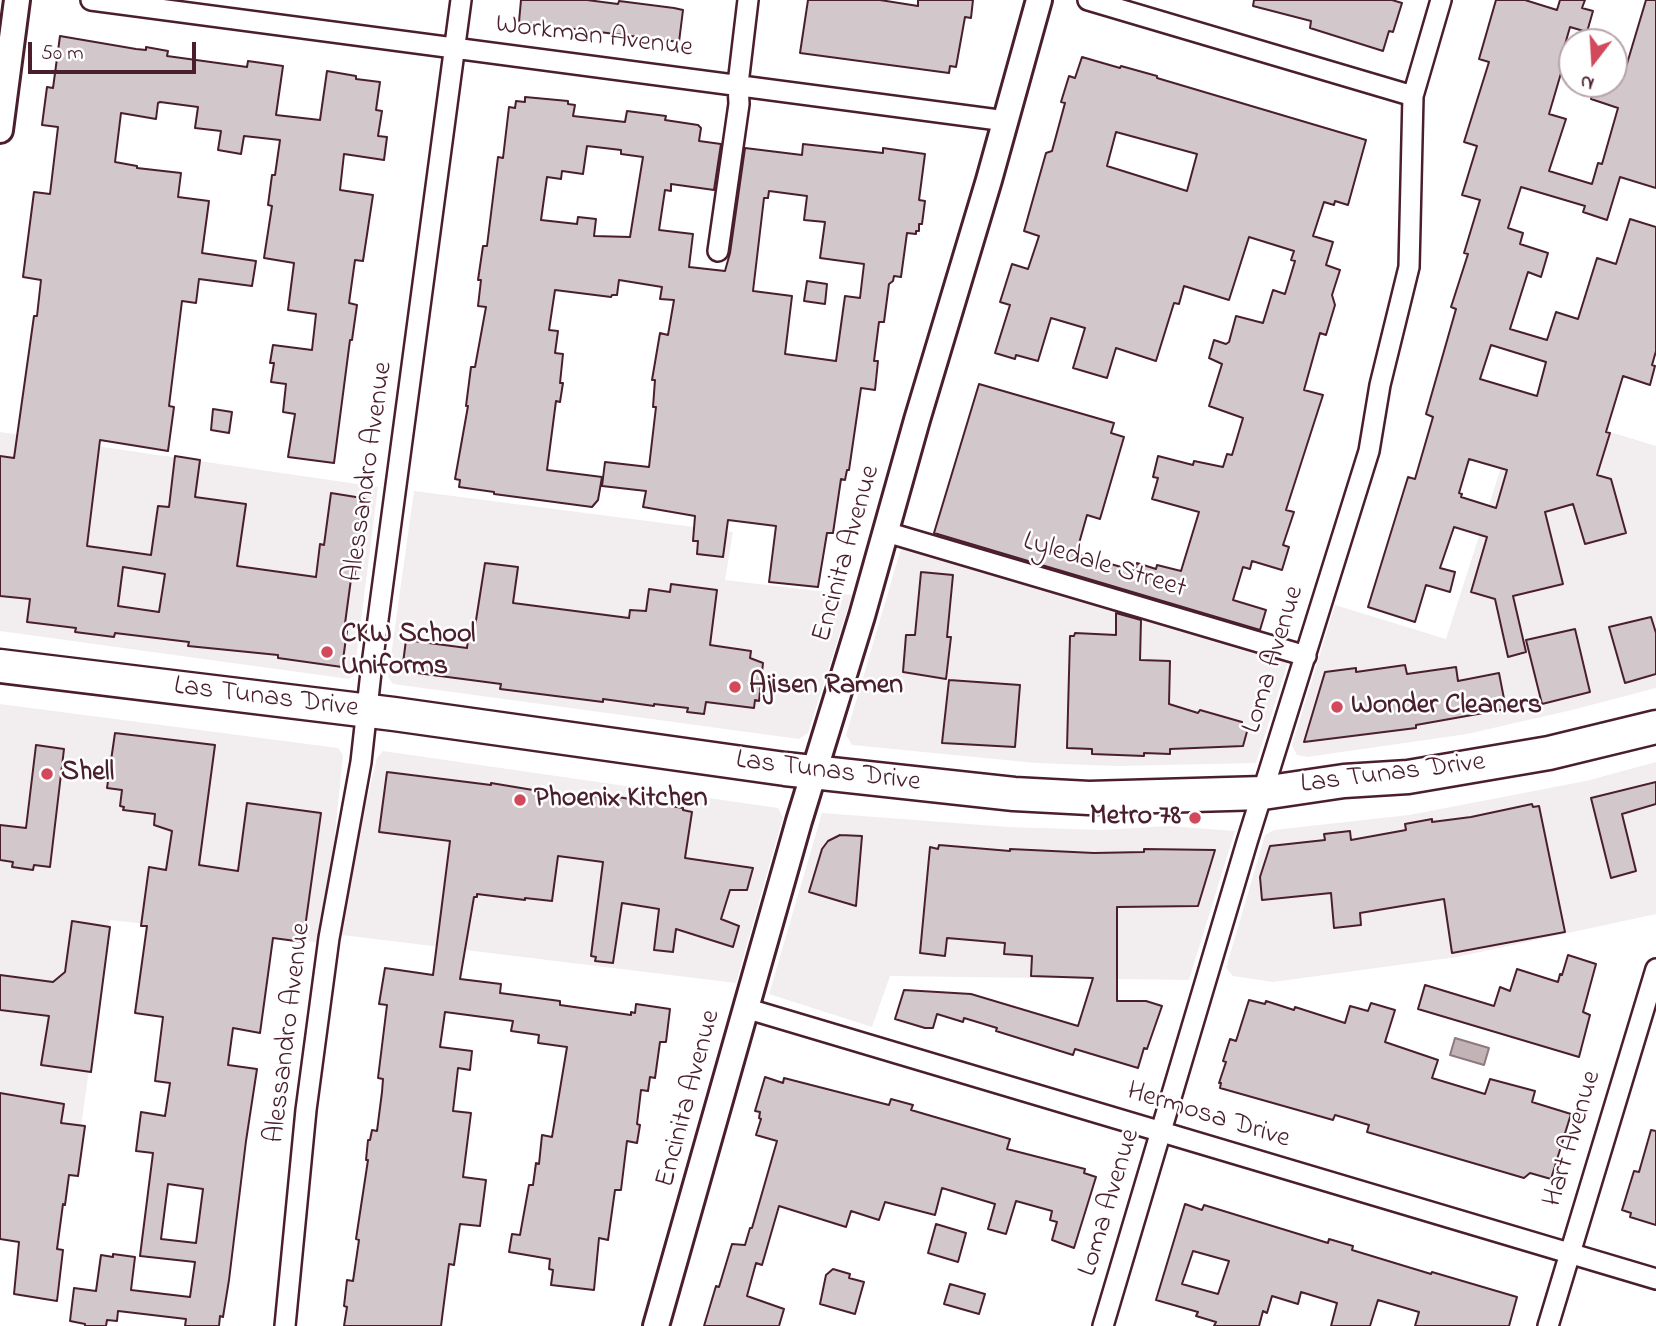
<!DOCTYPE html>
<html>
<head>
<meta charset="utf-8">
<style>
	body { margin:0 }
	#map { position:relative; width:1656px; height:1326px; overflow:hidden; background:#fff; font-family:"Indie Flower",sans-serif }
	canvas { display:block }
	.north { position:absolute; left:1558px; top:28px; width:70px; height:70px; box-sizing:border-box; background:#fff; border:2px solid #b7a5aa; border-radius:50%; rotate:197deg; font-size:19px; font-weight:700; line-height:28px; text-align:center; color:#4a1f2b }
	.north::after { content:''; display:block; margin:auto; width:24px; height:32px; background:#d1495b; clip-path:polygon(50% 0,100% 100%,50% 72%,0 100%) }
	.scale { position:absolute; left:28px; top:42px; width:168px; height:32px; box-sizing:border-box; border:4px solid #4a1f2b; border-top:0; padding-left:9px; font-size:21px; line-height:24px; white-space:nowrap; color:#4a1f2b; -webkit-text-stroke:5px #fff; paint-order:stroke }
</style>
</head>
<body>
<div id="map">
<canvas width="1656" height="1326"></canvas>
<div class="north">N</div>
<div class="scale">50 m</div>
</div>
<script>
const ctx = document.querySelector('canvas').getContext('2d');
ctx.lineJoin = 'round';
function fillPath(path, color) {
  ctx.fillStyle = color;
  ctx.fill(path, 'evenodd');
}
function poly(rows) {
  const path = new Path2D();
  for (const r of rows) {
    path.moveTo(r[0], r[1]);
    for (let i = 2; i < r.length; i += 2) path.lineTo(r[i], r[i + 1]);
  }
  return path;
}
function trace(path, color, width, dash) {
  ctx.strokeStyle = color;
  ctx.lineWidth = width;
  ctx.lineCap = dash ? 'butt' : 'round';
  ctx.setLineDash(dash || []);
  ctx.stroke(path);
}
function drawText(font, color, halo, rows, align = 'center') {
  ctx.font = font + ' "Indie Flower",sans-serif';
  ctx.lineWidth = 5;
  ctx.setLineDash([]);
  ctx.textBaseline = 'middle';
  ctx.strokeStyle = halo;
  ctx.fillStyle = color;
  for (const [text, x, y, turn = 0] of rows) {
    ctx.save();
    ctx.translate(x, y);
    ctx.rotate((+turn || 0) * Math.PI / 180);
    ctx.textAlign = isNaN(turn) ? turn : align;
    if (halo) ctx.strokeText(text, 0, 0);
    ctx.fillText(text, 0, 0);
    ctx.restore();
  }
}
const built = poly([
	[1521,405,1656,446,1656,688,1572,710,1467,734,1307,757,1297,755,1292,745,1335,605,1446,639],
	[0,432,378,487,354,675,349,679,0,631],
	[414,491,733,532,725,580,852,595,808,733,799,739,393,684,388,677],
	[902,545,1289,659,1256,763,1118,766,1036,763,852,745,846,735],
	[0,704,338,748,343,755,324,943,110,920,75,1170,0,1160],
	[383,751,778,808,783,817,736,983,334,934,377,758],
	[1656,762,1656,914,1457,957,1273,982,1233,976,1226,968,1265,835,1274,830,1409,815,1586,781],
	[822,813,1009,827,1101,830,1169,826,1235,831,1189,980,890,976,872,1027,769,994]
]);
const water = poly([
	[1455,1038,1489,1048,1484,1065,1450,1055,1455,1038]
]);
const building = poly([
	[521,0,587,0,618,4,619,1,674,8,683,10,679,42,519,22,521,0],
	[808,0,880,0,918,6,918,0,973,0,971,18,965,17,956,67,950,66,949,73,800,53,808,0],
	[1254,0,1392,0,1402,3,1393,32,1389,31,1383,51,1310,28,1311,21,1253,6,1254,0],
	[1496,0,1525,0,1557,10,1560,0,1585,0,1582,8,1593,11,1587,32,1570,27,1560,62,1564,63,1549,114,1566,119,1549,171,1592,184,1598,163,1602,164,1618,108,1591,99,1596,84,1614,84,1614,74,1623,77,1646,0,1656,0,1656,188,1620,177,1607,220,1583,212,1585,206,1521,187,1508,228,1523,233,1520,244,1548,253,1541,277,1528,272,1510,329,1547,340,1556,312,1578,319,1597,258,1616,264,1630,219,1656,227,1656,351,1652,365,1655,366,1650,385,1623,376,1606,432,1610,433,1597,475,1611,479,1626,533,1585,544,1573,504,1545,512,1563,584,1513,596,1526,652,1508,657,1495,599,1471,592,1487,537,1454,527,1440,568,1455,572,1450,592,1426,585,1415,622,1368,607,1408,477,1415,479,1433,417,1426,414,1456,309,1451,307,1468,254,1464,253,1480,200,1462,195,1477,146,1464,142,1489,62,1479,59,1496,0],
	[1491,345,1546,362,1537,396,1480,379,1491,345],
	[1469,459,1507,470,1496,508,1461,497,1462,494,1459,493,1469,459],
	[60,36,136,49,146,50,146,47,168,51,167,56,247,67,248,61,283,66,276,115,320,120,327,71,356,76,356,79,380,82,376,110,382,111,378,136,387,137,384,160,344,154,340,190,373,195,363,261,355,260,349,303,357,305,352,340,350,340,334,463,288,457,295,414,283,412,286,384,271,382,274,363,270,363,273,345,312,350,316,314,288,310,294,263,264,258,272,206,268,205,272,175,275,175,280,140,244,136,241,154,218,150,221,131,195,128,198,107,160,102,158,103,156,119,121,113,115,162,137,166,137,168,181,173,178,197,209,201,202,253,256,261,252,286,199,279,196,303,182,301,169,406,174,407,168,451,100,440,87,546,151,555,158,506,169,507,175,456,200,460,195,497,246,504,237,566,316,577,320,544,324,545,331,493,362,498,366,500,354,579,351,579,344,631,347,631,342,667,278,658,278,655,188,646,189,642,115,633,114,637,75,632,76,628,27,622,30,599,0,596,0,456,14,458,34,316,37,316,41,280,23,277,34,192,50,194,58,127,42,125,47,87,53,88,60,36],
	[123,567,165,574,159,612,118,606,123,567],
	[1082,57,1120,68,1121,66,1157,76,1157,78,1366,140,1348,205,1335,201,1334,205,1324,202,1313,236,1333,242,1326,265,1340,270,1332,295,1335,305,1326,335,1320,333,1304,390,1323,395,1286,510,1294,512,1283,545,1289,547,1282,570,1252,561,1250,569,1243,567,1233,600,1266,610,1260,630,934,533,979,384,1114,423,1111,433,1124,437,1100,519,1087,515,1076,554,1135,571,1137,563,1156,569,1157,565,1181,571,1199,512,1152,499,1158,478,1153,477,1158,456,1193,465,1194,461,1223,467,1227,454,1232,455,1243,418,1209,406,1222,364,1209,358,1214,340,1226,344,1229,342,1236,316,1263,323,1273,290,1285,294,1295,261,1291,260,1294,251,1249,237,1229,300,1184,286,1179,304,1174,303,1156,361,1116,348,1107,378,1073,368,1085,328,1051,318,1038,361,1016,355,1015,359,995,353,1010,305,1000,302,1012,264,1028,269,1039,236,1024,231,1046,153,1052,151,1065,103,1061,102,1069,76,1075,78,1082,57],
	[1116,132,1197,154,1187,191,1107,166,1116,132],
	[525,97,568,101,568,104,575,105,573,116,625,122,627,111,666,116,665,120,698,125,701,128,699,141,721,144,714,190,671,184,671,191,665,190,659,230,693,234,689,267,725,271,730,253,745,148,802,155,803,144,883,153,883,148,925,154,919,200,925,201,922,224,919,224,919,231,916,231,916,234,907,233,901,277,894,276,893,281,889,284,884,322,879,322,874,361,878,361,875,390,861,388,849,470,847,470,845,480,841,479,833,533,827,533,818,587,769,582,776,526,728,520,723,557,697,554,698,541,693,541,695,516,643,507,646,491,602,486,605,462,649,467,656,407,653,407,655,380,652,380,660,333,668,335,674,300,660,299,662,287,619,280,617,295,612,295,611,297,555,290,549,330,558,331,555,353,563,354,560,383,563,383,560,402,556,401,547,470,602,477,598,500,592,507,494,494,494,492,459,487,460,480,455,479,468,406,466,406,471,367,475,367,486,307,478,306,481,280,478,280,483,246,487,246,498,157,503,158,509,107,515,108,516,101,525,102,525,97],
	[587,146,621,150,621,154,643,157,630,237,594,236,596,219,578,217,577,224,541,220,547,177,561,179,562,171,583,174,587,146],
	[769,191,807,196,804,220,825,222,820,258,864,264,860,298,845,296,836,361,785,354,792,296,753,291,764,198,768,198,769,191],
	[807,281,827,284,825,304,804,301,807,281],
	[213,409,232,412,229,433,211,430,213,409],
	[485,563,518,567,513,603,629,618,630,610,646,611,649,589,670,592,671,584,717,590,710,645,751,651,750,658,763,663,759,701,755,700,754,708,706,702,704,714,687,712,688,708,654,704,654,706,603,699,603,702,500,689,501,684,402,671,406,640,467,648,469,632,474,633,485,563],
	[921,572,953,575,947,637,951,637,946,679,903,672,906,635,915,635,921,572],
	[1116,613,1141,620,1140,660,1170,661,1169,704,1198,713,1200,710,1242,722,1241,726,1248,728,1243,746,1170,749,1170,754,1144,753,1144,756,1092,754,1092,749,1067,748,1070,636,1074,636,1075,633,1116,635,1116,613],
	[1651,617,1656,633,1656,674,1625,683,1609,627,1651,617],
	[1575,629,1590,692,1542,704,1526,640,1575,629],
	[1405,665,1407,674,1456,667,1458,681,1499,673,1506,709,1416,725,1416,728,1304,742,1325,672,1356,668,1356,672,1405,665],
	[949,680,1020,685,1015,747,942,743,949,680],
	[115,733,215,745,199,865,238,871,247,803,321,813,303,942,273,938,260,1033,233,1028,228,1065,257,1069,246,1141,229,1280,223,1317,220,1316,219,1326,185,1326,186,1319,118,1311,117,1321,107,1320,106,1326,85,1326,85,1324,70,1321,74,1288,96,1291,101,1255,113,1257,113,1254,135,1257,131,1290,190,1297,195,1262,140,1256,153,1153,136,1151,141,1112,165,1116,170,1083,155,1081,163,1017,135,1013,147,926,141,926,149,867,166,870,172,831,154,825,155,814,123,810,124,807,120,806,122,790,107,788,115,733],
	[168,1184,203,1189,196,1243,161,1239,168,1184],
	[36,745,64,749,50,867,34,865,33,870,12,867,13,862,0,860,0,825,26,828,36,745],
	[387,772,491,785,491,783,593,800,594,796,611,799,612,796,683,808,683,810,692,812,685,858,753,868,747,890,730,890,721,919,739,926,733,947,676,929,673,952,654,950,659,909,622,903,613,963,595,961,596,957,591,956,603,862,558,856,552,901,525,898,525,900,477,894,477,897,474,897,460,979,501,984,500,993,560,1001,560,1005,631,1015,631,1012,635,1013,636,1004,670,1009,666,1042,660,1042,655,1078,650,1077,648,1091,641,1090,637,1124,640,1125,637,1143,627,1141,621,1190,615,1190,608,1240,599,1238,594,1290,551,1285,553,1270,549,1269,550,1259,509,1252,512,1234,520,1235,529,1185,533,1185,536,1163,539,1164,542,1135,552,1137,567,1047,538,1043,539,1035,511,1031,513,1021,445,1012,440,1047,472,1051,470,1070,458,1068,453,1111,471,1113,463,1177,486,1180,480,1226,460,1224,454,1265,449,1264,441,1326,344,1326,347,1307,344,1306,347,1280,353,1281,359,1240,356,1239,368,1160,366,1160,368,1140,370,1140,372,1130,377,1131,382,1092,383,1079,378,1078,387,1005,379,1004,385,968,433,975,450,841,379,832,387,772],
	[1656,782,1656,804,1622,814,1636,871,1611,878,1591,798,1656,782],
	[1532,804,1533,807,1539,806,1565,932,1452,953,1444,899,1360,913,1361,925,1334,928,1331,893,1262,900,1260,877,1270,846,1325,840,1324,834,1350,831,1351,840,1406,830,1405,824,1432,819,1432,822,1471,817,1532,804],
	[840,835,862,836,856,906,809,892,822,849,828,841,840,835],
	[939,845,1010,851,1010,849,1094,853,1144,852,1144,849,1215,850,1198,906,1117,907,1117,1001,1146,1001,1162,1006,1147,1049,1144,1048,1138,1068,1075,1049,1073,1055,996,1031,997,1028,964,1018,963,1022,937,1014,933,1028,925,1028,895,1019,904,990,971,994,1078,1026,1093,978,1031,976,1032,956,1004,954,1005,943,947,938,945,956,920,953,930,847,938,849,939,845],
	[72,921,110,927,91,1072,41,1065,49,1016,0,1010,0,975,53,982,65,972,72,921],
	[1568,955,1596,964,1583,1012,1590,1015,1579,1057,1418,1009,1425,985,1494,1006,1500,987,1510,991,1517,969,1558,982,1560,974,1562,975,1568,955],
	[1249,1000,1265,1004,1266,1001,1294,1010,1295,1007,1345,1023,1350,1006,1368,1011,1371,1003,1395,1010,1385,1042,1438,1060,1432,1078,1485,1094,1490,1079,1535,1091,1532,1102,1571,1114,1551,1179,1530,1173,1524,1178,1367,1132,1369,1125,1335,1115,1333,1120,1220,1088,1221,1083,1219,1083,1226,1062,1223,1061,1230,1039,1236,1041,1249,1000],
	[765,1077,783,1083,784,1078,889,1105,891,1099,913,1105,911,1110,1010,1139,1007,1149,1085,1169,1084,1173,1096,1177,1074,1248,1052,1240,1057,1222,1050,1220,1052,1211,1016,1201,1006,1234,988,1229,995,1204,942,1188,935,1215,885,1202,879,1220,851,1211,846,1227,779,1206,762,1265,756,1263,747,1296,784,1309,779,1326,704,1326,716,1286,719,1287,732,1244,745,1245,750,1228,752,1228,777,1141,756,1135,761,1119,759,1118,760,1112,755,1111,765,1077],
	[0,1093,64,1104,61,1123,85,1126,78,1176,69,1175,65,1205,63,1204,57,1249,63,1250,57,1301,14,1294,19,1242,0,1239,0,1093],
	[1651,1130,1656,1131,1656,1225,1630,1217,1631,1213,1622,1210,1634,1171,1639,1172,1651,1130],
	[1185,1204,1202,1210,1204,1205,1328,1243,1329,1239,1353,1246,1352,1250,1431,1274,1432,1272,1517,1297,1509,1326,1415,1326,1419,1312,1378,1300,1370,1326,1331,1326,1337,1303,1301,1292,1298,1304,1272,1296,1267,1313,1263,1311,1259,1326,1214,1326,1216,1322,1196,1316,1198,1312,1156,1300,1185,1204],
	[1193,1251,1229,1261,1218,1294,1182,1284,1193,1251],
	[936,1224,966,1233,958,1262,928,1253,936,1224],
	[833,1269,850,1274,849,1278,864,1282,855,1314,820,1304,826,1275,833,1269],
	[950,1284,985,1294,979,1314,944,1304,950,1284]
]);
const minor = poly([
	[91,0,1006,121],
	[1088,0,1413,96],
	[718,251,739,104,738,84,748,0],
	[886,532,1306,656],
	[745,1008,1656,1279],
	[285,1326,306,1110,329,938,361,762,371,672,461,0],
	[1103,1326,1247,842,1369,451,1380,385,1409,267,1413,96,1441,0],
	[1548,1326,1656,969]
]);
const tertiary = poly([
	[0,130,17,0],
	[656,1326,799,821,862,616,917,420,989,180,1039,0]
]);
const primary = poly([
	[0,666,394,714,785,769,1014,794,1089,798,1263,793,1344,781,1408,777,1549,753,1656,727]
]);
const markers = [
	[327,652,7,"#d1495b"],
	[735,687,7,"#d1495b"],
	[1337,707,7,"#d1495b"],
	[47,774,7,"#d1495b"],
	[520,800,7,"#d1495b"],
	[1195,818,7,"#d1495b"]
];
const streetNames = [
	["Workman Avenue",594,38,7],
	["Alessandro Avenue",370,472,-82],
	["Encinita Avenue",848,554,-74],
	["Lyledale Street",1104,567,17],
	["Loma Avenue",1275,660,-73],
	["Las Tunas Drive",266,699,7],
	["Las Tunas Drive",828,773,7],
	["Las Tunas Drive",1393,775,-7],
	["Alessandro Avenue",290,1033,-83],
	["Encinita Avenue",690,1099,-75],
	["Hermosa Drive",1208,1117,17],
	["Hart Avenue",1574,1139,-73],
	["Loma Avenue",1111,1203,-73]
];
const poiNames = [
	["CKW School",341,636],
	["Uniforms",341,668],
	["Ajisen Ramen",749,687],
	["Wonder Cleaners",1351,707],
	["Shell",61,774],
	["Phoenix Kitchen",534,800],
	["Metro 78",1181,818,"right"]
];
fillPath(built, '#f2eeef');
fillPath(water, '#c1b3b6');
trace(water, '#91787e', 2);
fillPath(building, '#d2c7cb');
trace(building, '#4a1f2b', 2);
trace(minor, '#4a1f2b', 24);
trace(tertiary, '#4a1f2b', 30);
trace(primary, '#4a1f2b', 37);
trace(minor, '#fff', 19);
trace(tertiary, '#fff', 24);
trace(primary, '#fff', 32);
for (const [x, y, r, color] of markers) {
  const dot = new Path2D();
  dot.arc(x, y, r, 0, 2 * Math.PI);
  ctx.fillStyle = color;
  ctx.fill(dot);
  trace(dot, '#fff', 2.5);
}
drawText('28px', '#4a1f2b', '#fff', streetNames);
drawText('bold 28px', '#4a1f2b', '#fff', poiNames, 'left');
</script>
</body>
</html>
